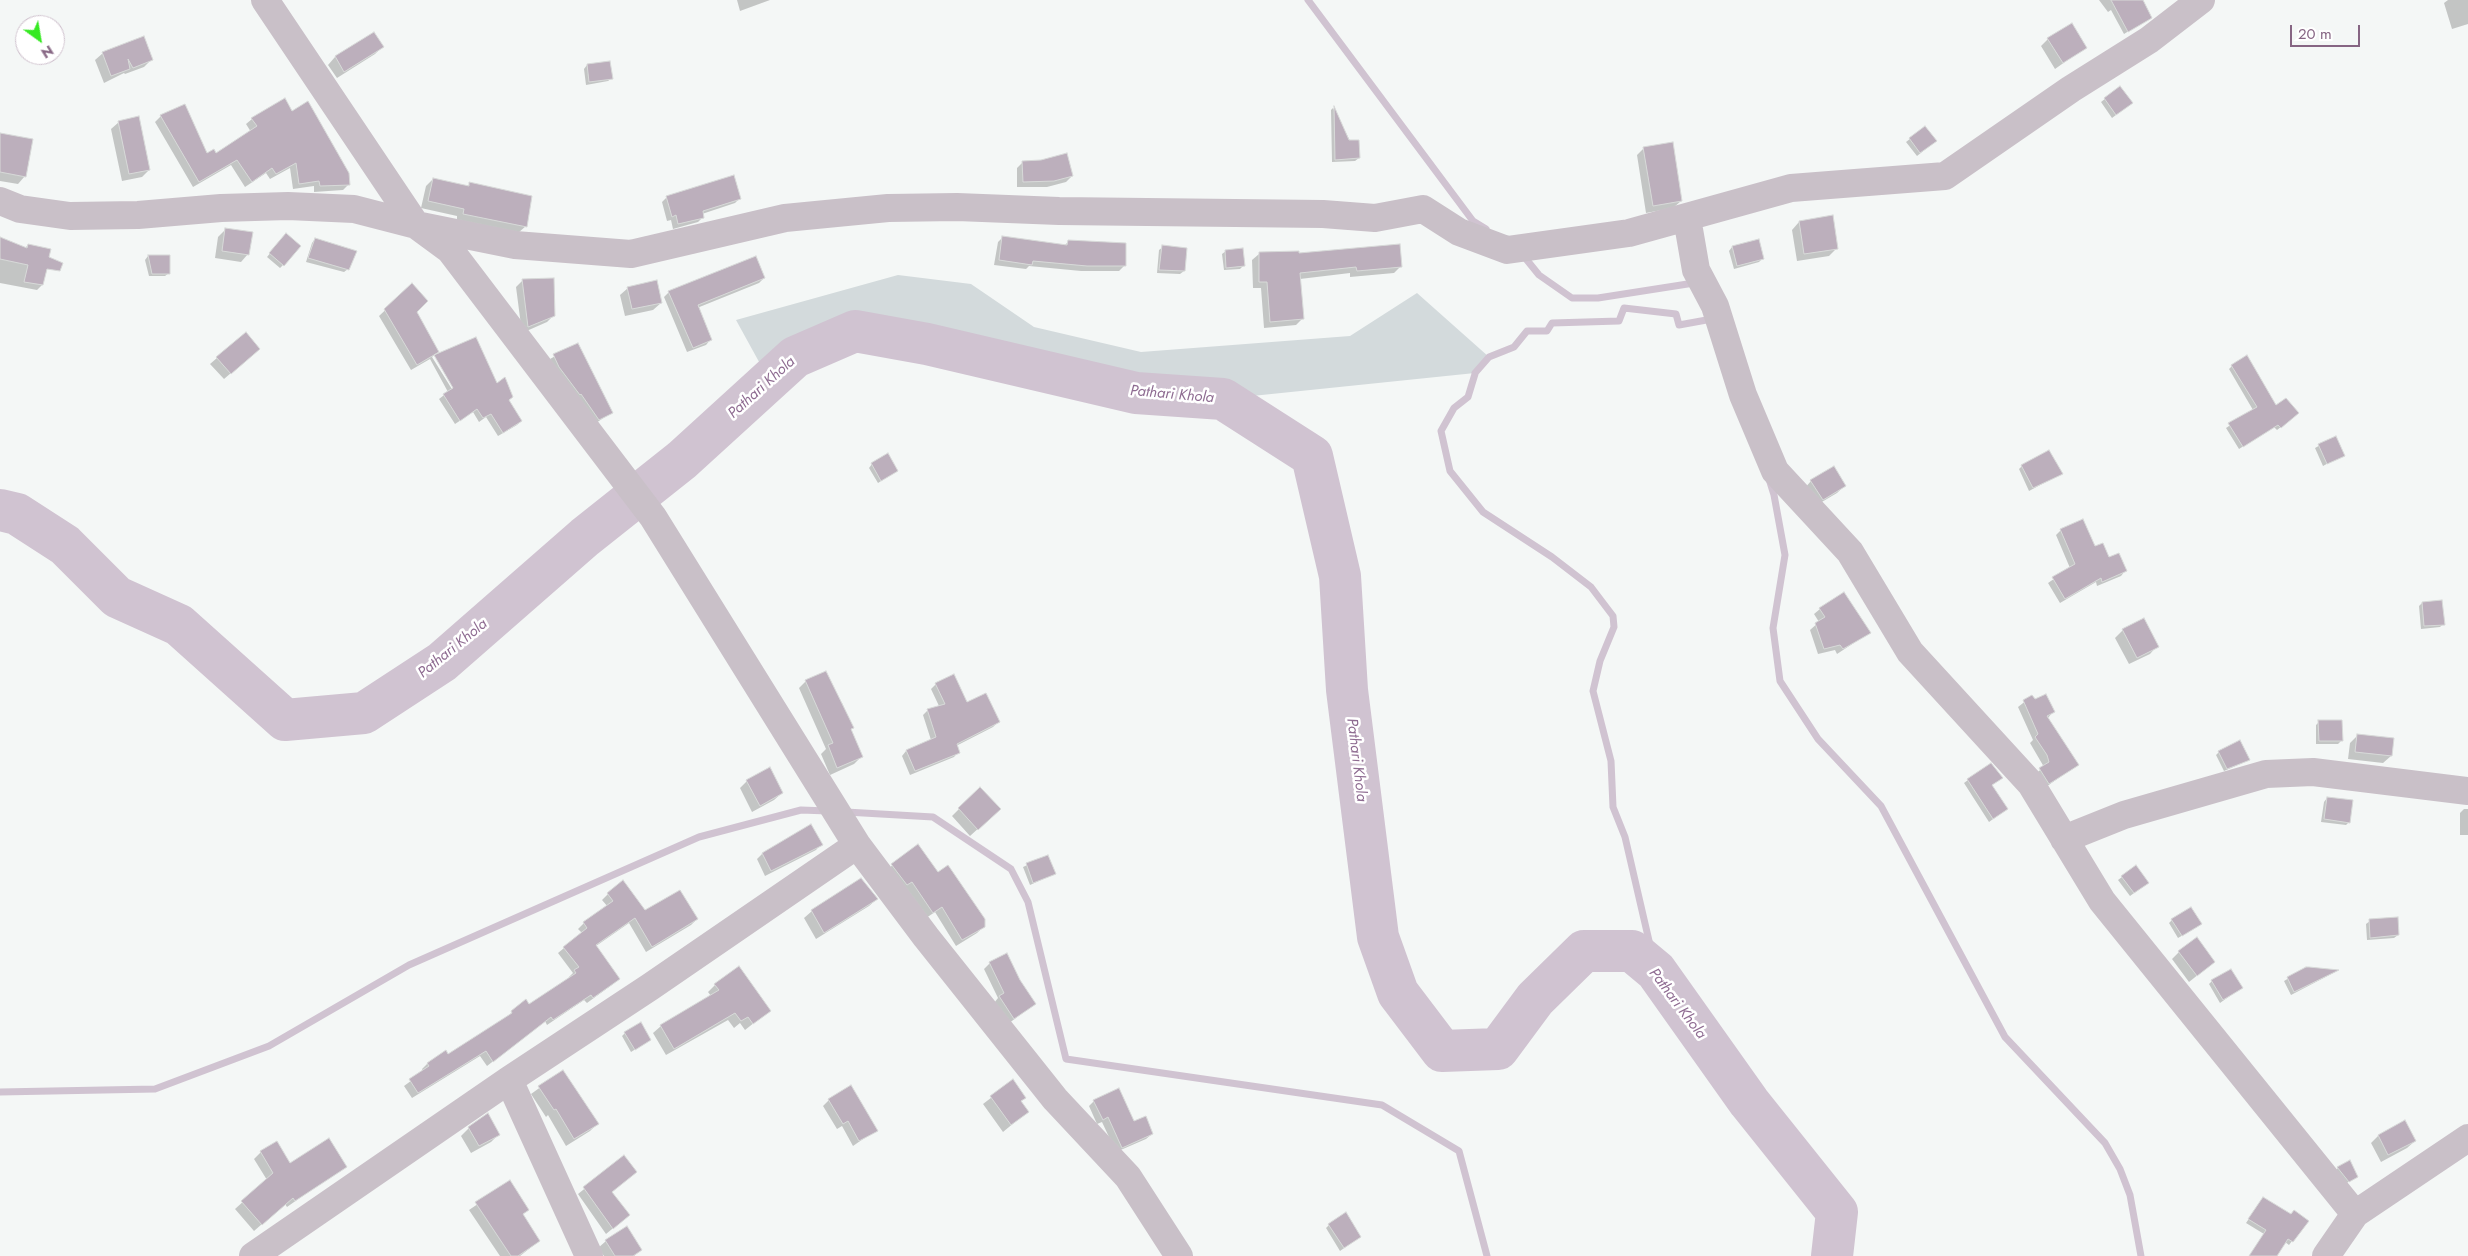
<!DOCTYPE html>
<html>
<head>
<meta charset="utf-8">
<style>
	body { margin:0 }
	#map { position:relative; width:2468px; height:1256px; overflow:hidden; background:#f4f7f6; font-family:Jost,sans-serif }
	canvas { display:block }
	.north { position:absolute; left:15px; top:15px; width:50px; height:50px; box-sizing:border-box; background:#fff; border:1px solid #cfc1cd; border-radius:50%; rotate:148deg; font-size:14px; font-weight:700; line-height:20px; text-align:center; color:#866583 }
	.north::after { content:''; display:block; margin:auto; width:18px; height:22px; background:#36e922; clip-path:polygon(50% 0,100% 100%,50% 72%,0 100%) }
	.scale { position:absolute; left:2290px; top:25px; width:70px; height:22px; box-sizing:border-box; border:2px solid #866583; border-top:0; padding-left:6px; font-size:15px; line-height:18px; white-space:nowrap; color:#866583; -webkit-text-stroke:4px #fff; paint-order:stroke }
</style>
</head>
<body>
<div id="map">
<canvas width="2468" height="1256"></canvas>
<div class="north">N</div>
<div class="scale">20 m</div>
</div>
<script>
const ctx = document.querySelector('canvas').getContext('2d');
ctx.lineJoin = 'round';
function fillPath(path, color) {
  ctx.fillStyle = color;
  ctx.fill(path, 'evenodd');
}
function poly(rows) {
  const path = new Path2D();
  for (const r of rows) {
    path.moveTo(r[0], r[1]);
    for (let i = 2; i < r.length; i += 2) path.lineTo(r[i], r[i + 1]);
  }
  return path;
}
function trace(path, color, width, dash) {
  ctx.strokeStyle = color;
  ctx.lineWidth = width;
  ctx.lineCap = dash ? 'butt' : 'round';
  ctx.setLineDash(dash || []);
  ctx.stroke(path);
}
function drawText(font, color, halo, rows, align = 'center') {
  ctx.font = font + ' Jost,sans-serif';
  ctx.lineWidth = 5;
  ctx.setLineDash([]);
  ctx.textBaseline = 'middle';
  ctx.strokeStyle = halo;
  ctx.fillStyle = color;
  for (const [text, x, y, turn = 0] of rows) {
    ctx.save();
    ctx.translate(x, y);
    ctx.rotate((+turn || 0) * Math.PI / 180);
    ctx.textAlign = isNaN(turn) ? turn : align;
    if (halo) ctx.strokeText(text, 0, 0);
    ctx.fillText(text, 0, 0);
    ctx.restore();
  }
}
const green = poly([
	[898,275,971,284,1034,327,1141,352,1350,336,1417,293,1489,357,1475,373,1223,399,1136,393,927,344,855,331,795,357,769,380,736,320]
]);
const shadow = poly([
	[737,0,770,0,740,11],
	[2099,0,2132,0,2151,17,2124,34,2111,10,2108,12],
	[2448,0,2468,0,2468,24,2452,29,2444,3],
	[374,33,382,47,375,54,337,78,328,65,335,57],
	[2048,39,2086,47,2055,69,2041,46],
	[103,53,152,59,144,67,125,74,124,73,104,83,95,60],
	[587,65,612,78,608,81,586,85,584,69],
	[2120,87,2128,106,2112,118,2101,102],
	[1333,108,1359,158,1355,161,1332,162,1331,110],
	[291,113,349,184,343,190,314,192,314,186,293,189,290,168,270,179,266,173,245,187,231,165,193,187,155,122,161,116,206,155,216,155,251,132,246,124,252,119],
	[119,122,149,170,142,177,122,181,111,129],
	[1925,127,1932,144,1917,156,1906,142],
	[0,134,25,176,18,184,0,181],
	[1644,148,1681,201,1673,208,1646,213,1637,155],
	[1023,162,1041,162,1072,176,1066,182,1047,187,1017,187,1017,168],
	[433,179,467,186,470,184,526,226,518,233,457,221,457,216,421,208,426,186],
	[667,197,740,198,735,203,702,214,703,217,698,222,673,229,671,220,667,221,662,202],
	[1832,217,1837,248,1829,256,1797,261,1792,230,1799,222],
	[226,229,248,254,241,262,215,258,218,237],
	[1003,237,1064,246,1068,242,1125,265,1119,271,1081,271,1029,266,1026,269,994,265,998,242],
	[0,238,25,248,28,245,42,285,37,290,0,283],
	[283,238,283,265,280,268,267,257],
	[315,239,348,269,344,272,306,262,312,243],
	[1163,247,1184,271,1180,274,1157,273,1159,250],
	[1732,247,1763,258,1759,262,1734,269,1729,251],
	[1226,251,1244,265,1240,269,1224,270,1222,254],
	[1259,254,1298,255,1401,266,1394,273,1350,277,1350,273,1300,279,1303,318,1296,325,1264,328,1261,288,1253,288,1252,260],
	[148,256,169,257,169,273,165,276,149,276,145,260],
	[764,278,759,283,697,308,711,339,706,345,687,352,664,297,669,292],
	[523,280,554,315,547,322,522,333,516,287],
	[412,285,415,312,438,351,432,357,455,394,457,393,435,356,476,339,496,385,521,421,517,425,498,436,486,417,479,422,473,412,455,424,439,399,448,392,430,359,411,370,379,316],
	[628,288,661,303,653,310,625,316,620,295],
	[246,333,252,355,224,379,210,364],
	[577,344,612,412,596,423,556,371,550,359],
	[2232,366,2276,407,2294,417,2277,430,2274,427,2239,449,2226,428,2253,410,2229,369],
	[2335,437,2343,455,2323,466,2315,448],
	[872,464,897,471,878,483,869,468],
	[2022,466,2061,474,2029,491,2019,469],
	[1833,468,1844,486,1837,493,1815,506,1804,489,1811,481],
	[2061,530,2094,548,2125,571,2121,576,2097,586,2096,582,2060,603,2048,583,2070,568,2056,535],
	[2422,603,2443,624,2440,627,2421,629,2419,606],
	[1820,609,1869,633,1837,654,1835,650,1818,654,1810,630,1819,622,1814,614],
	[2144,620,2157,646,2150,654,2129,664,2115,638,2123,630],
	[806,681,842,703,853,727,850,730,861,757,854,764,830,775,821,754,826,749,799,688],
	[936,684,998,722,993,727,956,746,958,752,954,757,910,775,902,756,906,751,931,740,923,715,928,710,939,706,931,689],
	[2032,696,2053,712,2047,719,2077,765,2043,789,2034,775,2044,767,2030,743,2033,740,2018,707],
	[2319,722,2341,741,2338,744,2316,744,2316,725],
	[2357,736,2393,739,2391,756,2383,763,2348,759,2350,743],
	[2219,752,2249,760,2224,771,2216,755],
	[1968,780,1991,785,2003,812,1989,822,1964,783],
	[747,781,782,793,774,800,752,812,740,788],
	[2327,798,2349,822,2346,825,2321,822,2324,802],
	[959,809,992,816,970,836,952,816],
	[2464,809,2468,809,2468,835,2460,835,2460,813],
	[783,843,821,844,816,850,765,876,757,859,762,854],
	[918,846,937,874,984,926,977,933,956,946,935,912,926,918,885,871],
	[1047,856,1054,874,1030,885,1023,867],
	[2122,877,2144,886,2130,896,2118,880],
	[861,880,877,899,869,906,816,939,804,918,812,911],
	[608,894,645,911,697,919,691,925,646,952,629,923,596,946,618,978,613,984,587,1003,584,1000,547,1025,545,1021,487,1066,480,1056,412,1098,404,1086,423,1072,422,1069,427,1064,448,1056,506,1019,512,1012,529,1005,570,979,569,977,573,973,558,953,582,933,578,929,584,923,608,907,602,900],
	[2172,920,2197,927,2178,938,2169,923],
	[2370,921,2398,935,2394,938,2367,940,2366,924],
	[2179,952,2214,962,2189,982,2172,959],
	[990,963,1018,981,1034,1004,1008,1024,994,1003,998,998,984,969],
	[2306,968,2337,971,2291,995,2284,981],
	[2212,981,2241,988,2220,1003,2209,984],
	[715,985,769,1011,745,1030,740,1023,734,1028,728,1020,666,1055,653,1033,661,1026,711,996,708,992],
	[625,1033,650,1040,631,1052,622,1036],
	[563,1071,597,1124,590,1131,566,1146,548,1115,546,1117,531,1094],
	[1013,1081,1020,1102,1027,1112,1003,1132,983,1104],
	[829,1100,876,1130,853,1146,842,1126,837,1129,823,1106],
	[1094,1101,1152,1134,1146,1139,1116,1152,1102,1122,1097,1124,1089,1106],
	[2405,1122,2415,1141,2407,1148,2381,1162,2371,1143,2378,1136],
	[469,1128,498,1135,491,1142,471,1153,461,1136],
	[261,1152,289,1164,345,1166,287,1207,285,1204,254,1231,235,1209,267,1180,254,1159],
	[624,1157,611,1192,629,1215,606,1234,578,1194],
	[2338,1168,2357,1177,2345,1184,2335,1171],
	[510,1182,522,1215,539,1241,520,1256,500,1256,469,1210],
	[2263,1198,2292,1241,2289,1245,2285,1242,2275,1256,2249,1256,2264,1234,2246,1223],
	[1329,1225,1360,1237,1340,1251,1326,1228],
	[606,1241,641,1250,634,1256,604,1256,598,1248]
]);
const stream = poly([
	[1308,0,1473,221,1486,229],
	[1522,254,1539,275,1572,298,1598,298,1694,283,1695,285],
	[1475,373,1489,357,1514,347,1527,331,1547,331,1552,323,1619,321,1624,308,1676,314,1679,325,1712,319],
	[1475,374,1468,397,1454,408,1441,431,1450,471,1483,512,1552,557,1591,587,1613,616,1614,627,1600,661,1593,691,1611,761,1613,807,1625,837,1656,971],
	[1769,479,1774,495,1785,555,1773,628,1780,681,1818,739,1881,806,2005,1037,2105,1143,2120,1169,2130,1195,2141,1256],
	[846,812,933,817,1011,869,1028,902,1066,1059,1382,1105,1459,1151,1487,1256],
	[0,1092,155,1089,269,1046,409,965,699,837,801,810,828,811]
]);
const river = poly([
	[0,510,17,514,65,545,117,597,179,625,285,720,364,713,442,662,585,537,682,460,795,357,855,331,927,344,1136,393,1223,399,1312,456,1340,576,1347,690,1378,937,1398,993,1442,1051,1498,1049,1535,999,1584,951,1632,951,1656,971,1749,1102,1837,1212,1832,1256]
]);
const building = poly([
	[2111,0,2143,0,2152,18,2128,32,2111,0],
	[2072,23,2087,48,2063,63,2047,38,2072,23],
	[374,32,384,47,344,72,335,56,374,32],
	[144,36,153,60,133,68,128,59,130,69,111,76,102,52,144,36],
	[610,61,613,79,589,82,587,64,610,61],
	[2120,86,2133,103,2116,115,2104,98,2120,86],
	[285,98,292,111,308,101,349,173,350,185,320,186,319,181,299,184,296,163,276,174,272,168,252,182,237,160,199,182,160,115,185,104,207,153,214,149,216,153,257,126,251,118,285,98],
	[1334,106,1349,140,1359,140,1360,158,1335,160,1334,106],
	[139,116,150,170,129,174,118,121,139,116],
	[1925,126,1937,141,1920,153,1909,138,1925,126],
	[0,133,33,139,26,177,0,172,0,133],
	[1673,142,1682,201,1653,206,1643,147,1673,142],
	[1067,153,1073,176,1054,181,1023,182,1022,161,1041,160,1067,153],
	[734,175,741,199,703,211,704,218,678,224,676,215,672,217,666,196,734,175],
	[433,178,469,186,469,182,532,196,527,227,463,214,464,209,428,201,433,178],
	[1833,215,1838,249,1804,254,1799,221,1833,215],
	[225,228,253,232,249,255,222,251,225,228],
	[286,233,301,246,284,266,269,253,286,233],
	[1002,236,1067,245,1068,240,1126,243,1126,266,1087,266,1033,261,1032,265,999,260,1002,236],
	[0,237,27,248,28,244,51,249,49,257,63,263,60,271,47,269,43,285,24,282,28,265,0,259,0,237],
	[315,238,357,251,349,270,308,258,315,238],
	[1759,239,1764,259,1737,266,1732,246,1759,239],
	[1400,244,1402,267,1357,271,1356,267,1300,273,1304,319,1270,322,1267,282,1259,282,1259,252,1299,251,1299,253,1400,244],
	[1162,245,1187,248,1185,271,1159,270,1162,245],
	[1243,248,1245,266,1226,268,1225,250,1243,248],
	[148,255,170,255,170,274,152,274,148,255],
	[756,256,765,278,698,305,712,340,693,348,668,291,756,256],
	[554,278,555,316,528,327,522,279,554,278],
	[657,280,662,303,632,309,627,287,657,280],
	[412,283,428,301,417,312,439,352,417,365,384,309,412,283],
	[246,332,260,349,231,374,216,357,246,332],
	[476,337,497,383,505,377,513,397,509,400,522,421,503,433,491,414,483,418,477,409,460,421,443,394,453,388,434,355,476,337],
	[578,343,613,413,599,420,581,394,580,395,559,367,553,354,578,343],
	[2247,355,2276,405,2286,398,2299,413,2281,428,2278,425,2243,447,2228,423,2257,407,2231,365,2247,355],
	[2336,436,2345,456,2327,464,2318,444,2336,436],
	[2049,450,2063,474,2033,488,2021,465,2049,450],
	[888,453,898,471,881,481,871,463,888,453],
	[1834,466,1846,486,1823,500,1810,480,1834,466],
	[2083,519,2095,546,2103,543,2109,557,2119,553,2127,571,2102,582,2101,578,2065,599,2052,577,2075,564,2060,529,2083,519],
	[1844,592,1871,633,1843,649,1840,645,1824,649,1815,623,1825,617,1819,608,1844,592],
	[2442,600,2445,625,2424,626,2422,602,2442,600],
	[2144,618,2159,647,2137,658,2122,629,2144,618],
	[826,671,854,728,851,729,863,757,837,768,828,745,833,743,805,680,826,671],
	[954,674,967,702,986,693,1000,722,957,744,960,753,915,771,906,750,936,737,927,709,945,704,935,683,954,674],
	[2046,694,2055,712,2047,716,2079,765,2049,784,2039,768,2049,762,2047,755,2035,737,2038,734,2023,700,2032,695,2035,699,2046,694],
	[2318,720,2342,720,2343,741,2319,741,2318,720],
	[2357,734,2394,738,2392,756,2355,752,2357,734],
	[2240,740,2250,760,2227,769,2218,751,2240,740],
	[1991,763,2003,778,1992,785,2008,809,1993,819,1967,779,1991,763],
	[770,767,783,793,760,806,746,780,770,767],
	[980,787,1001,809,978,830,958,808,980,787],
	[2327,797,2353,800,2350,823,2324,819,2327,797],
	[811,824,823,845,771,871,762,853,811,824],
	[918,844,938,872,948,865,985,919,985,927,962,940,942,907,933,913,912,882,907,885,891,864,918,844],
	[1048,855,1056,874,1033,883,1026,863,1048,855],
	[2136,865,2149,883,2134,893,2121,876,2136,865],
	[861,878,878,899,824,933,811,910,861,878],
	[623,880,645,910,680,890,698,919,652,947,635,918,596,945,620,979,593,998,591,995,553,1020,551,1017,493,1062,486,1051,418,1093,409,1079,429,1066,427,1063,446,1050,448,1054,512,1013,511,1011,526,999,529,1004,576,973,574,970,579,967,563,947,587,928,583,922,613,901,607,893,623,880],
	[2191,907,2202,924,2182,936,2171,919,2191,907],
	[2398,917,2399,935,2370,938,2369,919,2398,917],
	[2197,937,2215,962,2197,976,2178,951,2197,937],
	[1007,953,1020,980,1036,1004,1014,1019,999,996,1004,993,989,962,1007,953],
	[739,966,771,1011,753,1024,748,1017,741,1021,735,1013,674,1049,660,1025,719,990,714,984,739,966],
	[2306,967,2309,967,2339,970,2294,992,2287,977,2306,967],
	[2231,969,2243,988,2223,1000,2211,980,2231,969],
	[641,1022,651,1040,635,1050,624,1032,641,1022],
	[563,1070,599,1124,574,1139,556,1109,554,1110,538,1086,563,1070],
	[1013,1079,1026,1098,1021,1101,1029,1112,1011,1125,990,1096,1013,1079],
	[851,1085,878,1131,859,1141,848,1121,843,1124,828,1099,851,1085],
	[1119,1088,1134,1121,1146,1116,1153,1134,1122,1148,1108,1117,1103,1120,1093,1100,1119,1088],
	[488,1113,500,1135,479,1146,468,1127,488,1113],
	[2405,1120,2416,1141,2388,1155,2378,1135,2405,1120],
	[329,1138,347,1167,295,1201,293,1198,262,1225,241,1201,273,1173,260,1151,277,1141,290,1163,329,1138],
	[624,1155,637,1172,612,1192,630,1215,613,1229,583,1187,624,1155],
	[2350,1160,2358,1177,2349,1182,2337,1167,2350,1160],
	[510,1180,529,1210,523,1214,540,1241,518,1256,511,1256,475,1202,510,1180],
	[2263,1197,2291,1214,2294,1210,2309,1221,2293,1242,2288,1239,2277,1256,2249,1256,2266,1230,2248,1219,2263,1197],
	[1346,1212,1361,1237,1344,1248,1328,1224,1346,1212],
	[627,1226,642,1250,633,1256,615,1256,605,1240,627,1226]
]);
const minor = poly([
	[265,0,416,225,515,245,631,254,785,218,888,208,957,207,1059,211,1323,214,1375,218,1423,209,1459,232,1507,250,1629,233,1791,188,1945,176,2071,89,2149,40,2201,0],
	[0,201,20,209,70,216,138,215,221,208,288,206,354,209,416,225,450,250,653,517,857,845,926,937,1055,1099,1128,1177,1179,1256],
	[1687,218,1696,270,1715,306,1743,395,1775,471,1850,552,1910,652,2031,784,2102,901,2355,1214,2468,1138],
	[2064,839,2124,815,2266,774,2313,772,2468,791],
	[509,1080,589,1256],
	[253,1256,509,1080,650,987,857,845],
	[2326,1256,2355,1214]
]);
const waterNames = [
	["Pathari Khola",762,388,-42],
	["Pathari Khola",1172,395,5],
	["Pathari Khola",453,649,-39],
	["Pathari Khola",1356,760,83],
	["Pathari Khola",1677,1004,53]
];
fillPath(green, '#d3dadc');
fillPath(shadow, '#0003');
trace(stream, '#d0c3d1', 7);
trace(river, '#d0c3d1', 42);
fillPath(building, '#bcafbc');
trace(building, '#d7d9d8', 1);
trace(minor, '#c9c0c8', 28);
drawText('italic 15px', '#8e6b91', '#fff', waterNames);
</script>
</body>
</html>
